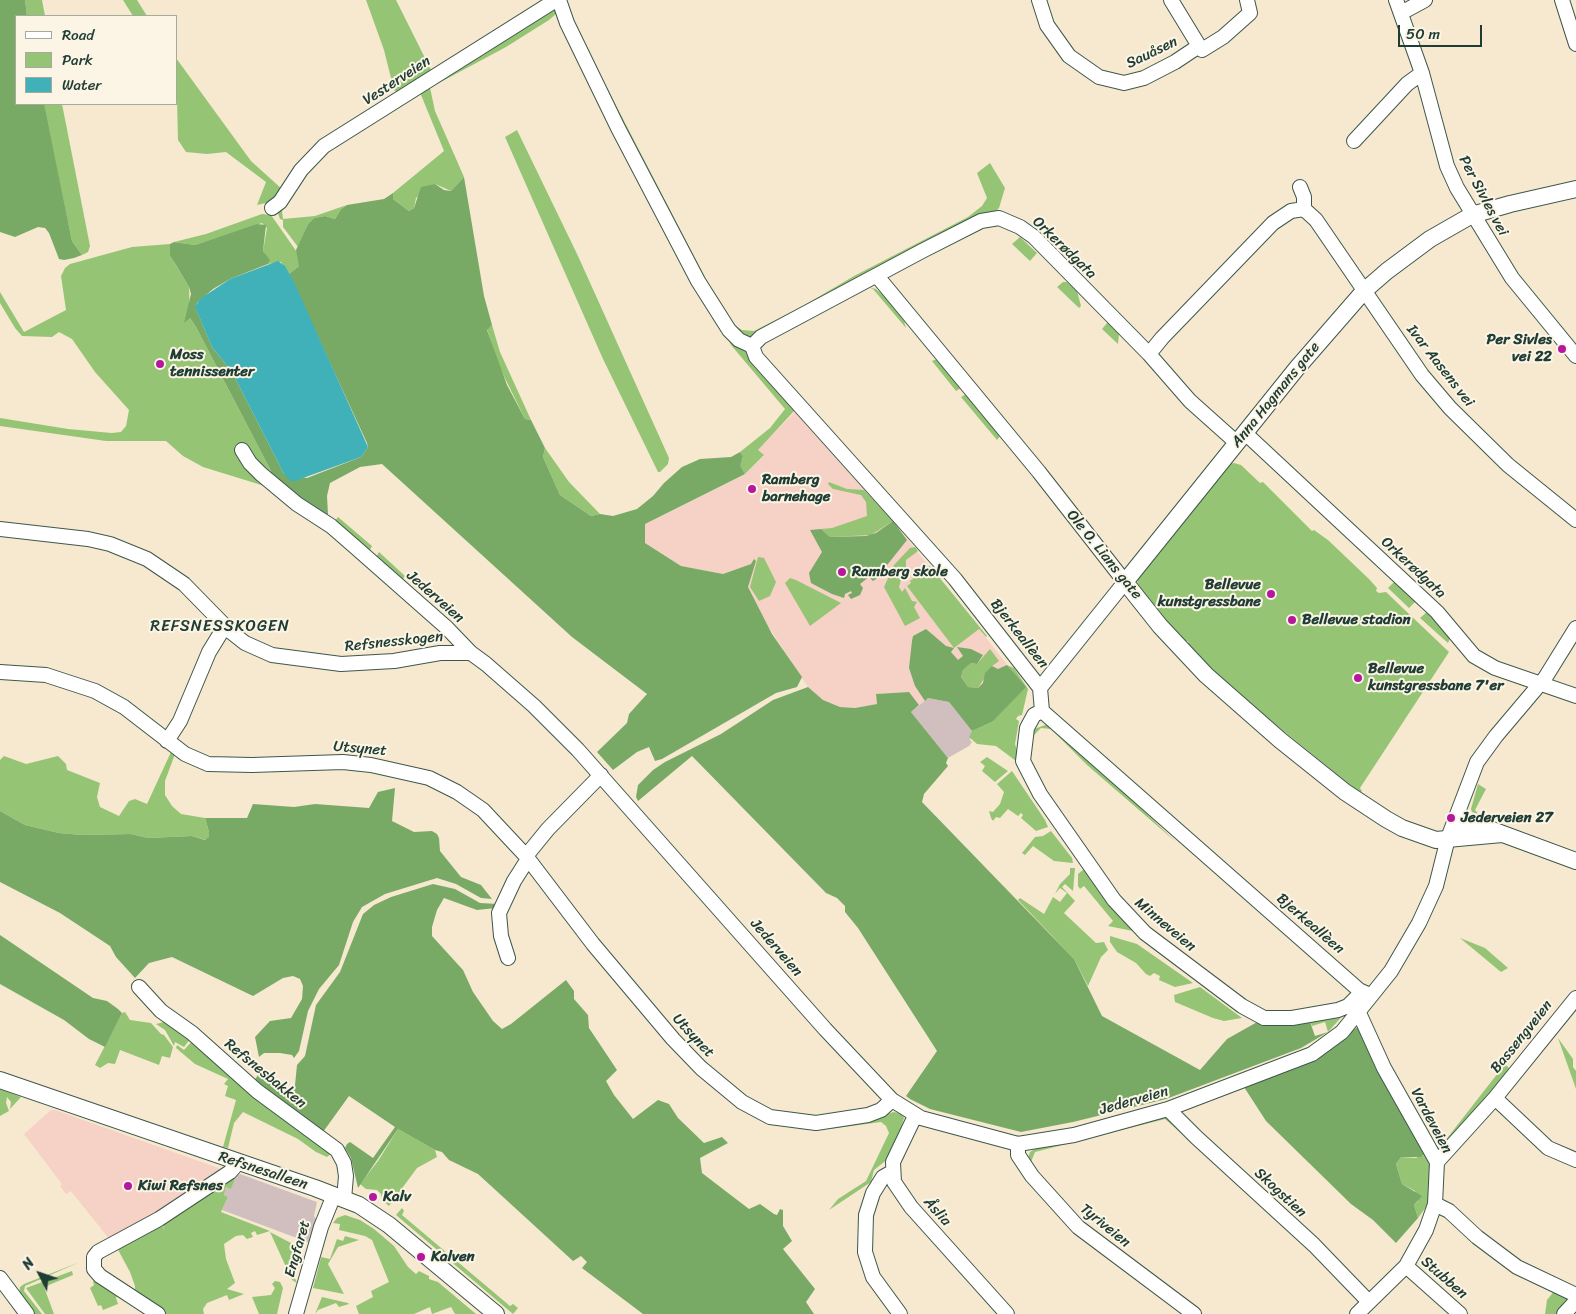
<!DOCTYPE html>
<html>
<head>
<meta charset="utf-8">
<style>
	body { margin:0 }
	#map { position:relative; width:1576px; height:1314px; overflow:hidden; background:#f6e9d0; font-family:Sriracha,sans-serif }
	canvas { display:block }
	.legend { position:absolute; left:15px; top:15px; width:162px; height:90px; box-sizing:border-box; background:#fcf5e5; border:1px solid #a4ab9e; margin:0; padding:6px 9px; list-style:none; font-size:15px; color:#1f3d34 }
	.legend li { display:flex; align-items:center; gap:10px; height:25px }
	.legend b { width:25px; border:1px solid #a4ab9e }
	.north { position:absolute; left:15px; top:1249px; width:50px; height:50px; -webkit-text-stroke:4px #fcf5e5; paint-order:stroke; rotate:311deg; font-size:14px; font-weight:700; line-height:20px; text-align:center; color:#1f3d34 }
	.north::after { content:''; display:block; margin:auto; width:18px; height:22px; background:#1f3d34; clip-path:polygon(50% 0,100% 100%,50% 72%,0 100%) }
	.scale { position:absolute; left:1398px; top:25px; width:84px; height:22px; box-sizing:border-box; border:2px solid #1f3d34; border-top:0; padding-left:6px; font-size:15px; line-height:18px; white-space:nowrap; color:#1f3d34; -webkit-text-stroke:4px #fcf5e5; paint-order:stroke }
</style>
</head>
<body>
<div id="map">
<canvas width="1576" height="1314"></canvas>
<ul class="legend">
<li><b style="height:6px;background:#fff"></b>Road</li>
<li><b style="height:14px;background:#95c574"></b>Park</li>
<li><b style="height:14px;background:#40b1b9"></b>Water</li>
</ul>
<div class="north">N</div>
<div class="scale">50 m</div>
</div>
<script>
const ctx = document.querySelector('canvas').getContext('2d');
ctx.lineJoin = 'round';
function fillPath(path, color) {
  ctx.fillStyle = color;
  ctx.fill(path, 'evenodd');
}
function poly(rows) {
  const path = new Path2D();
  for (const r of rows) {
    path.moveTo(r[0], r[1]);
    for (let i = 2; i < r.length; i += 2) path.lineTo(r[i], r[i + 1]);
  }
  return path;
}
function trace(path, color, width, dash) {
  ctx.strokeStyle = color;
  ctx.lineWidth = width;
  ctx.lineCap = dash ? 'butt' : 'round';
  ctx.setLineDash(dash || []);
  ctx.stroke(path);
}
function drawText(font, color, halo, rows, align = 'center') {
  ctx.font = font + ' Sriracha,sans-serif';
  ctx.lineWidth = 4;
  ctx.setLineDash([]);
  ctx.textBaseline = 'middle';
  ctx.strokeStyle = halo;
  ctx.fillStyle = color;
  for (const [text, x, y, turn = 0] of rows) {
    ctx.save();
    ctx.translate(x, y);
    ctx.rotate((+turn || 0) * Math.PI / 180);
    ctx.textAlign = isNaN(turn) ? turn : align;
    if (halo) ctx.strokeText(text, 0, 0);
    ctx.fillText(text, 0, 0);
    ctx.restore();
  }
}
const built = poly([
	[795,412,893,521,1009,667,972,731,949,702,928,698,919,705,908,692,876,694,877,704,855,708,840,707,823,700,808,687,758,611,748,587,754,559,751,564,723,574,681,566,645,543,645,524,745,474,764,456,757,450],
	[51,1110,55,1110,224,1170,135,1229,110,1240,71,1191,66,1194,60,1186,62,1184,24,1134]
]);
const industrial = poly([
	[928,698,949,702,972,731,970,740,972,742,969,746,948,758,911,712],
	[240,1174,317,1202,314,1216,317,1221,310,1243,222,1210,228,1197,224,1195,226,1187,231,1188,236,1176]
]);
const green = poly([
	[25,0,42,0,45,16,27,16],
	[123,0,137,0,147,16,133,16],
	[366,0,396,0,433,74,398,93,394,90,384,50],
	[553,8,557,13,549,20,506,47,437,84,437,81],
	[176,58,251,161,283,190,274,201,257,205,266,182,226,152,207,154,186,152,178,140],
	[594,63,711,289,733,324,742,330,754,331,803,306,854,276,968,217,982,206,987,198,977,173,990,163,1005,188,999,208,994,213,751,339,744,339,709,295],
	[429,83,435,111,464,177,451,191,435,184,416,198,414,208,409,211,393,199,393,193,444,151,419,90],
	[593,84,743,347,795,410,758,450,764,455,745,474,739,466,743,458,740,452,770,428,785,409,731,345],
	[43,104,62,104,90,246,88,252,82,255,72,241],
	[517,130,578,256,669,458,668,464,660,472,658,472,603,359,505,137],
	[295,189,282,211,283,219,315,216,347,205,341,209,335,219,325,216,314,218,308,224,298,247,283,227,283,220,280,219,278,213],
	[262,214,271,215,299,255,299,266,289,274,281,262,268,264,269,260,263,251,267,228,262,223,195,245,174,242,206,234],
	[1020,237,1037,253,1030,261,1012,244],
	[170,244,174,262,189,287,190,318,196,327,271,471,269,476,271,488,203,467,183,456,166,441,106,441,0,426,0,418,68,429,112,433,121,432,126,426,129,410,95,372,72,339,59,332,52,337,22,336,15,328,0,303,0,292,24,332,66,310,61,276,65,268,70,264,132,247],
	[1063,282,1067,282,1077,291,1081,306,1079,308,1057,287],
	[868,287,876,289,885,297,904,321,906,328,873,289],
	[1108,322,1119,333,1118,344,1102,329],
	[492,325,500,352,531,420,525,419,498,364,487,329],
	[937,359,961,388,956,391,932,361],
	[966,394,1000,436,997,440,961,397],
	[545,448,569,482,600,514,591,516,560,495,543,457],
	[1234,463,1241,465,1260,483,1263,482,1312,531,1314,530,1328,540,1369,579,1377,588,1376,591,1379,593,1386,592,1449,652,1360,788,1362,791,1360,793,1238,694,1190,648,1188,641,1184,641,1137,585,1138,577,1229,464],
	[829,482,847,489,864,490,893,521,871,535,830,537,821,529,832,528,867,516,866,502,861,495,833,489,828,484],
	[338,517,372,546,370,550,368,551,334,522],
	[915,547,918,551,906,560,906,574,901,580,899,587,902,592,905,588,912,601,917,602,914,607,920,618,905,626,884,587,894,565,910,548],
	[379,552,405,576,403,579,401,579,376,557],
	[758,557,764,558,776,582,770,596,759,601,750,587],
	[930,566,987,636,986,637,979,629,954,648,907,586,911,583,910,581],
	[790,578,796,580,841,603,810,626,785,583],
	[1396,580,1417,600,1409,608,1388,588],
	[1428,611,1451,636,1448,643,1420,618],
	[990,649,999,661,992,666,978,688,968,687,961,677,963,670,971,663,977,664],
	[1007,665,1014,668,1028,689,1022,715,1018,716,1016,719,1019,721,1015,744,1019,758,1016,761,996,746,977,744,969,737,972,731,992,722,1015,675],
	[1048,724,1125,793,1176,842,1087,765,1051,729,1041,728,1034,735,1032,740,1034,729],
	[171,752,175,754,165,781,165,795,172,806,181,814,205,818,209,832,209,837,206,840,192,836,148,838,131,834,82,835,59,833,25,825,0,811,0,760,4,756,26,764,58,756,66,764,67,770,100,783,97,797,100,807,119,816,129,801,135,799,147,804],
	[987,757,1008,771,995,782,982,771,985,766,980,762],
	[1012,771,1045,820,1048,827,1036,831,1021,818,1023,815,1021,813,1018,816,1008,809,1000,818,996,817,993,821,991,818,989,811,993,812,1000,804,1004,792,997,784],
	[1478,784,1486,789,1475,810,1479,815,1472,812,1471,809],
	[1051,831,1072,858,1073,863,1054,861,1033,846,1025,855,1022,853,1035,837,1043,836],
	[1070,868,1075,868,1073,891,1065,884,1062,887,1075,901,1064,913,1096,943,1104,942,1108,950,1101,957,1088,986,1074,959,1018,900,1020,898,1044,914,1053,897,1060,902,1067,893,1060,888,1055,894,1060,884,1070,874],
	[1084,869,1105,900,1133,931,1108,926,1113,921,1084,886,1080,889,1078,886,1078,874],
	[1110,936,1137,944,1193,983,1175,987,1159,980,1160,976,1154,973,1150,976,1146,974,1136,963,1117,952,1110,942],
	[1460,938,1485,948,1508,968,1501,972],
	[1200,987,1242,1018,1224,1021,1213,1018,1175,1002,1174,995],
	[125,1012,130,1020,151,1023,161,1034,164,1035,173,1047,170,1058,162,1056,159,1065,120,1050,115,1064,108,1063,100,1068,95,1065,122,1013],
	[1345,1013,1328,1032,1325,1022,1312,1026,1309,1019],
	[164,1022,191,1038,184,1047,175,1042,174,1046,165,1030,156,1024],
	[1558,1038,1573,1059,1573,1067,1576,1071,1576,1089],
	[193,1040,332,1153,327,1157,316,1152,298,1139,243,1112,234,1123,228,1148,223,1147,236,1100,225,1096,228,1086,224,1084,228,1079,195,1064,176,1048,177,1045,184,1050],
	[1505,1064,1510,1069,1456,1136,1439,1151,1437,1150,1432,1146,1438,1148,1441,1146],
	[0,1089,21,1097,10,1109,11,1102,7,1097,6,1103,9,1111,0,1116],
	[894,1112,902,1114,904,1118,898,1138,889,1158,874,1170,871,1182,829,1210,838,1199,866,1181,889,1133,886,1126,881,1122,829,1129],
	[1167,1116,1182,1131,1181,1133,1165,1119,1035,1152,1031,1162,1044,1181,1027,1161,1030,1152,1038,1147],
	[398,1129,435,1150,437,1157,417,1168,389,1206,382,1200,381,1194,377,1190,366,1189,360,1184,378,1161],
	[1425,1152,1431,1165,1429,1203,1418,1218,1414,1205,1418,1201,1415,1191,1402,1184,1396,1164,1401,1157,1416,1158],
	[232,1175,236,1176,231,1189,226,1187,224,1195,228,1197,221,1212,270,1231,257,1235,255,1231,251,1233,253,1237,247,1239,243,1235,236,1236,224,1244,226,1259,235,1283,227,1289,244,1294,229,1300,227,1295,207,1303,203,1309,204,1314,164,1314,135,1293,135,1286,130,1272,116,1246,160,1222,165,1230,161,1221],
	[402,1208,404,1211,402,1215,510,1306,513,1304,518,1308,513,1314,396,1215],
	[345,1215,360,1220,374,1229,394,1246,408,1267,416,1274,419,1271,429,1276,429,1279,438,1282,476,1314,455,1314,451,1307,432,1314,430,1307,414,1314,359,1314,356,1306,373,1297,371,1291,389,1282,372,1240,365,1236,339,1230,340,1224,333,1223,337,1218],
	[270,1232,291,1243,295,1251,290,1267,297,1283,292,1280],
	[345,1236,359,1240,338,1247,328,1264,344,1294,313,1288,321,1257,330,1259,337,1239,343,1241],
	[80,1262,25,1286,24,1291,42,1314,34,1314,19,1294,20,1287,24,1284],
	[72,1271,73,1275,44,1287,54,1314,45,1314,26,1288],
	[96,1278,118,1293,116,1298,118,1304,103,1310,101,1305,98,1306,90,1288,94,1285,93,1282],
	[275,1281,280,1282,283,1288,277,1314,259,1314,252,1297,271,1295,275,1288,272,1284],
	[1555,1290,1571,1300,1560,1314,1545,1314,1547,1300],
	[322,1297,348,1303,349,1304,339,1307,336,1303,318,1310,315,1314]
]);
const forest = poly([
	[0,0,25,0,27,16,16,16,16,104,44,104,72,241,82,255,74,258,64,260,59,259,49,233,45,228,38,227,15,237,0,232],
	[464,177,484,296,492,325,487,330,507,385,525,419,531,420,545,448,543,457,560,495,591,516,600,514,613,516,637,509,653,496,664,483,682,467,700,459,731,457,740,452,743,457,740,466,745,474,645,524,645,543,681,566,723,574,751,564,754,559,756,561,748,587,772,634,802,677,797,687,776,693,662,759,655,761,649,747,637,752,613,770,597,752,627,723,629,714,647,694,572,637,382,464,360,467,330,483,327,496,328,514,325,518,269,476,271,471,196,327,190,318,184,323,191,294,189,287,170,255,170,244,174,242,195,245,257,224,266,225,263,251,270,260,268,264,230,279,213,289,197,303,196,309,212,347,232,372,284,474,307,478,361,457,368,447,367,443,289,274,299,266,296,250,308,224,314,218,325,216,335,219,341,209,347,205,384,199,393,193,393,199,409,211,414,208,421,187,435,184,444,190,451,191],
	[893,521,907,540,876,579,873,581,869,577,860,584,863,588,860,595,851,599,848,595,852,593,851,591,845,594,844,598,832,594,811,583,809,573,822,552,810,530,821,529,830,537,866,536,876,533],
	[926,629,946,646,954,648,951,652,958,660,963,656,957,647,971,649,983,655,977,664,971,663,963,670,961,677,968,687,978,688,983,683,985,673,992,666,998,669,1007,665,1026,687,992,722,972,731,949,702,928,698,925,701,915,686,909,668,912,641,913,636],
	[808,687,823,700,840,707,855,708,877,704,876,694,909,692,919,705,911,712,948,758,946,763,948,766,924,794,922,802,1074,959,1102,1016,1200,1070,1227,1039,1259,1021,1309,1019,1315,1036,1328,1032,1301,1048,1166,1099,1073,1122,1021,1132,930,1109,910,1099,906,1096,937,1051,858,928,845,912,845,906,837,898,826,893,692,756,638,801,636,797,638,785,653,770,665,762,721,734,773,700],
	[395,788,392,821,414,832,432,831,437,834,439,838,440,851,461,877,481,885,492,899,481,898,456,884,437,878,385,894,362,907,353,922,339,965,319,989,308,1011,299,1051,294,1058,292,1055,280,1053,264,1053,259,1057,255,1037,270,1021,291,1018,302,999,303,986,300,979,293,976,283,978,253,996,172,957,149,963,135,978,116,957,110,946,60,913,0,882,0,811,25,825,59,833,82,835,131,834,148,838,192,836,205,840,209,837,209,832,205,818,247,818,253,804,294,807,315,804,369,808,378,792],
	[433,884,455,889,480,903,498,904,496,908,477,910,444,898,437,910,432,927,432,936,463,970,473,992,493,1021,502,1029,511,1024,566,980,574,991,574,999,588,1015,589,1028,617,1070,606,1081,614,1095,633,1119,658,1100,669,1104,678,1118,704,1143,722,1137,728,1143,700,1158,702,1173,749,1209,760,1204,774,1214,777,1215,780,1209,783,1210,783,1226,792,1241,783,1249,815,1289,806,1302,814,1314,643,1314,582,1268,587,1262,581,1256,573,1261,478,1174,449,1160,442,1152,435,1150,398,1129,358,1188,351,1158,345,1148,347,1144,350,1142,373,1158,395,1127,349,1096,323,1132,254,1081,258,1075,288,1090,295,1085,297,1065,305,1056,316,1005,340,972,363,914,374,905,391,897],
	[0,935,93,998,107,1001,118,1009,122,1013,105,1047,89,1039,64,1020,0,984],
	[1358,1027,1425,1152,1421,1157,1401,1157,1396,1164,1402,1184,1422,1196,1414,1205,1418,1218,1396,1243,1373,1220,1351,1204,1266,1121,1244,1087]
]);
const water = poly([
	[278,261,285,266,294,282,368,447,361,457,292,482,284,474,232,372,212,347,195,307,200,299,230,279]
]);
const minor = poly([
	[559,0,567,23,618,128,698,281,729,330,739,340,752,346],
	[1039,0,1047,25,1069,56,1099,77,1124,83,1144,78,1175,62,1199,46,1202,50,1223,37,1250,13,1247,0],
	[1171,0,1199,46],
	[1396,0,1422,73,1447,166,1457,188,1512,278,1576,356],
	[1562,0,1576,44],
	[1401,13,1425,0],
	[1354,141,1407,84,1422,73],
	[1300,187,1304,197,1304,209],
	[272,208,280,202,301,170,324,146,556,0],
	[877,276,1039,472,1125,582,1040,688],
	[752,346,756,357,955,579,1040,688,1042,711,1359,990,1370,995],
	[752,346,761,337,922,251,981,221,999,218,1020,227,1034,237,1149,354,1190,401,1237,443],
	[1149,354,1162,338,1273,223,1291,211,1304,209,1316,220,1422,375,1450,408,1508,465,1576,520],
	[1245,433,1437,612,1474,656,1495,668,1576,696],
	[242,450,250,463,261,474,297,504,331,526,354,546,447,628,471,653,486,664,534,706,578,750,825,1029,892,1100,921,1118,1018,1144,1074,1135,1168,1109,1312,1054,1342,1032,1391,971,1419,923,1436,886,1448,838,1477,762,1496,736,1545,678,1576,628],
	[0,529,88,539,110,544,147,559,184,584,231,632,245,643,272,655,341,664,394,661,440,653,471,653],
	[0,672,46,675,95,691,124,707,185,754,208,764,252,765,343,762,371,765,429,778,457,792,483,810,526,856,593,944,673,1039,701,1068,742,1102,770,1117,816,1123,868,1115,881,1110,892,1100],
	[1042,711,1034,715,1027,728,1023,761,1040,794,1114,900,1145,933,1242,1006,1264,1018,1292,1018,1338,1010,1348,1006,1357,997,1370,995],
	[167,741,180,721,209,652,225,626],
	[526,856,548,829,601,775],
	[508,958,501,936,499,913,514,881,528,859],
	[139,987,161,1011,192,1033,257,1091,337,1150,344,1163,346,1176,344,1199],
	[1359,1013,1384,1068,1437,1162,1435,1204,1449,1211,1477,1237,1517,1267,1576,1295],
	[1495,1098,1548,1148,1576,1160],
	[1168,1109,1196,1137,1314,1245,1369,1302],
	[915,1116,893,1162,894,1182,911,1207,1007,1314],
	[1018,1144,1018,1155,1032,1176,1078,1227,1194,1314],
	[1437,1162,1495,1098,1576,998],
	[892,1172,883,1177,873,1193,866,1215,865,1252,873,1277,900,1314],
	[1406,1266,1460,1314],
	[0,1278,27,1314],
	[158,1314,100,1276,94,1269,94,1257,98,1252,159,1219,230,1172,238,1163],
	[296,1314,321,1227,334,1195],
	[1357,1314,1406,1266,1426,1230,1435,1204],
	[1564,1314,1576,1301]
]);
const tertiary = poly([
	[1455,821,1492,830,1576,861],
	[1502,834,1436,840,1402,828,1386,819,1345,792,1280,740,1206,675,1160,626,1125,582,1297,368,1364,291,1387,271,1430,239,1472,215,1510,204,1576,189],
	[0,1080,315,1188,359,1205,389,1225,496,1314]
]);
const markers = [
	[1562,349,5,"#b5179e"],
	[160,364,5,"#b5179e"],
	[752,489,5,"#b5179e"],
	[842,572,5,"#b5179e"],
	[1271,594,5,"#b5179e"],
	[1292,620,5,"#b5179e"],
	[1358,678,5,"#b5179e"],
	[1451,818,5,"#b5179e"],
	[128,1186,5,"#b5179e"],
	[373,1197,5,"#b5179e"],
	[421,1257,5,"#b5179e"]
];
const streetNames = [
	["Sauåsen",1152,53,-26],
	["Vesterveien",397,81,-33],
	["Per Sivles vei",1483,196,62],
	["Orkerødgata",1064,248,44],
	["Ivar Aasens vei",1440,366,52],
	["Anna Hagmans gate",1276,395,-51],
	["Ole O. Lians gate",1104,555,51],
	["Orkerødgata",1413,568,43],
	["Jederveien",435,597,41],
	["Bjerkeallèen",1019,634,52],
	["Refsnesskogen",394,642,-6],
	["Utsynet",360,749,5],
	["Bjerkeallèen",1310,924,41],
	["Minneveien",1165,925,40],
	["Jederveien",776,948,49],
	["Utsynet",693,1036,47],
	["Bassengveien",1522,1037,-51],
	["Refsnesbakken",265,1074,39],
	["Jederveien",1134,1101,-16],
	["Vardeveien",1431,1121,62],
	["Refsnesalleen",263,1171,18],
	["Skogstien",1280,1193,43],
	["Åslia",937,1212,48],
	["Tyriveien",1105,1226,39],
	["Engfaret",298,1249,-74],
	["Stubben",1444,1278,41]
];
const poiNames = [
	["Per Sivles",1552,340,"right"],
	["vei 22",1552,357,"right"],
	["Moss",170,355],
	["tennissenter",170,372],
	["Ramberg",762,480],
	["barnehage",762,497],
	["Ramberg skole",852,572],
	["Bellevue",1261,585,"right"],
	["kunstgressbane",1261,602,"right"],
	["Bellevue stadion",1302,620],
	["Bellevue",1368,669],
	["kunstgressbane 7'er",1368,686],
	["Jederveien 27",1461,818],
	["Kiwi Refsnes",138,1186],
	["Kalv",383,1197],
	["Kalven",431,1257]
];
const neighbourhoodNames = [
	["REFSNESSKOGEN",220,627]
];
fillPath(built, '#f6d1c5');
fillPath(industrial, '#d1bfbf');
fillPath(green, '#95c574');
fillPath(forest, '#78aa66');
fillPath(water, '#40b1b9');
trace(minor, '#3f574b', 16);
trace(tertiary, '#3f574b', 18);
trace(minor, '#fff', 14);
trace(tertiary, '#fff', 16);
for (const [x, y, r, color] of markers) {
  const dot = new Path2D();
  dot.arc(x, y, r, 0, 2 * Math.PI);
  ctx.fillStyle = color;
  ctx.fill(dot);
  trace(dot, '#fcf5e5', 2);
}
drawText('15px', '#1f3d34', '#fcf5e5', streetNames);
drawText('bold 15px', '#1f3d34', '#fcf5e5', poiNames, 'left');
ctx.letterSpacing = '1px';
drawText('16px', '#1f3d34', '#fcf5e5', neighbourhoodNames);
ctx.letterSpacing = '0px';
</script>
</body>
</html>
